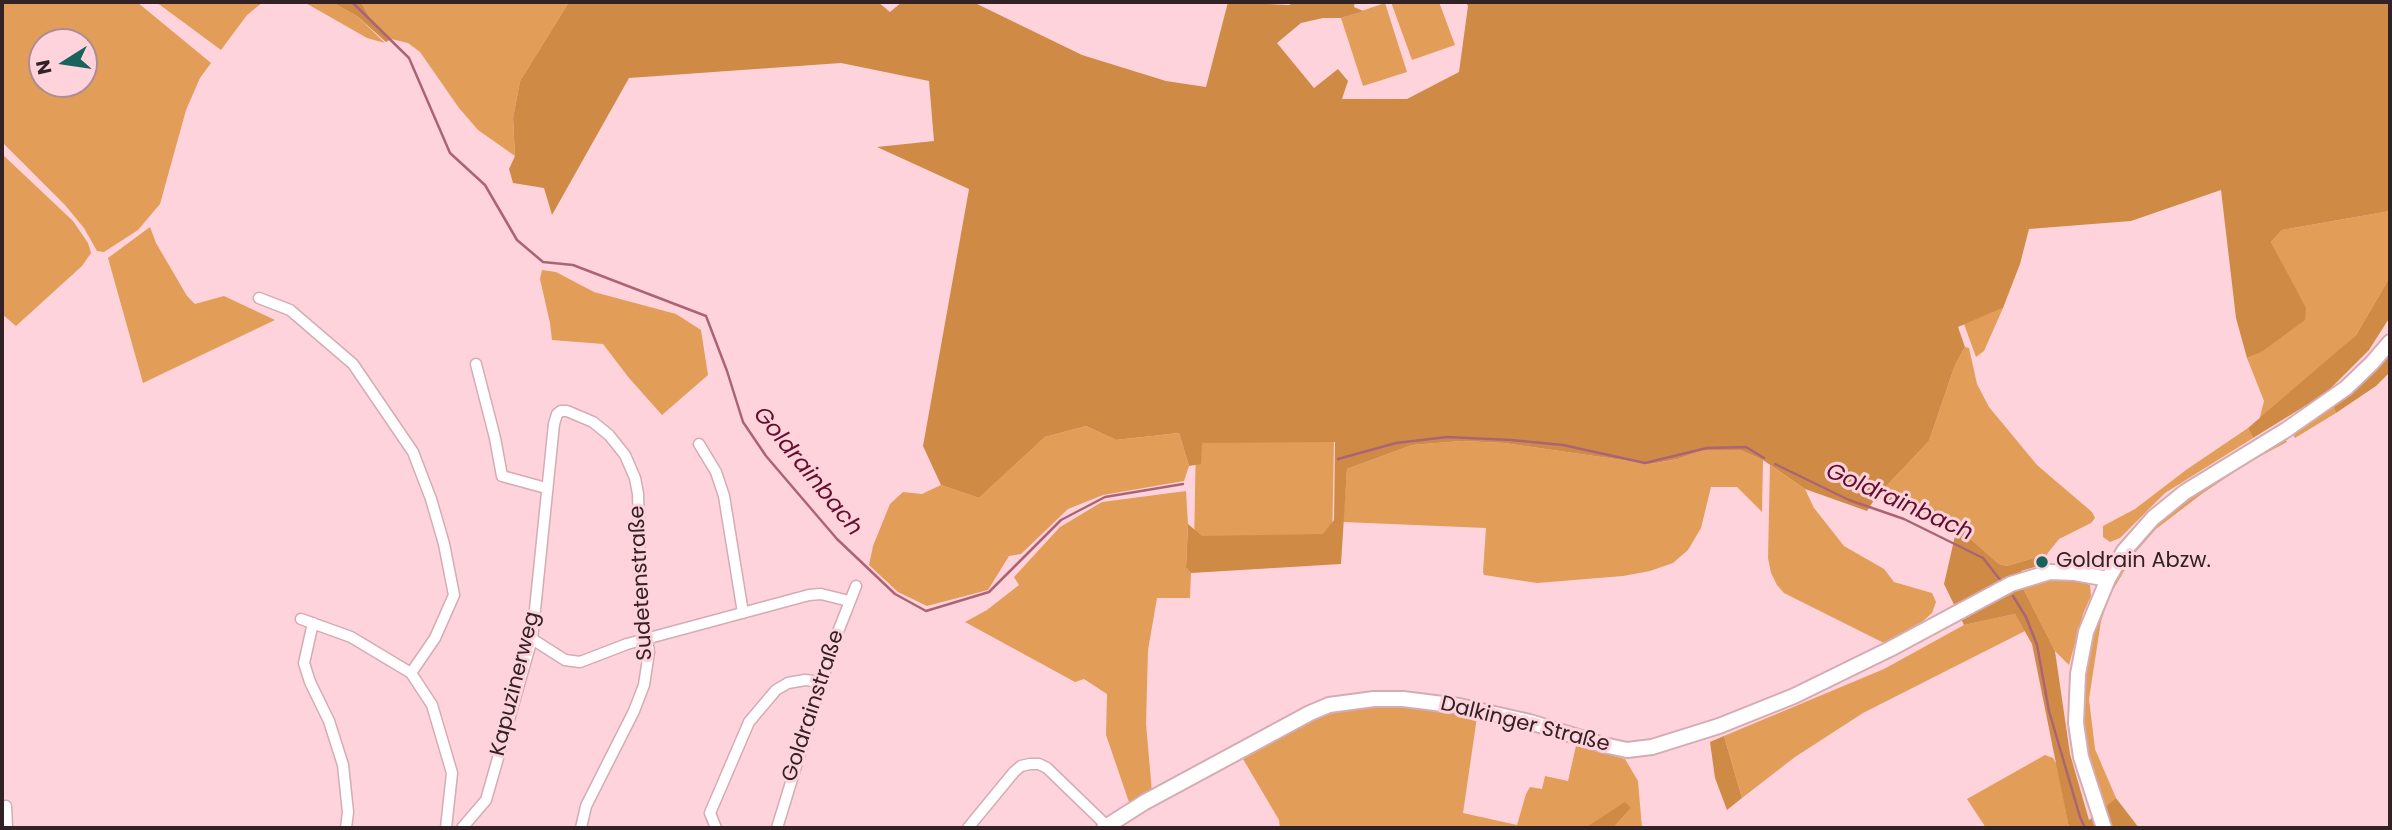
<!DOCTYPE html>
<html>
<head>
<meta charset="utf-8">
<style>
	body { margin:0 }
	#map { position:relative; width:2392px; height:830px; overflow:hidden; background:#ffd3dc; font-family:Poppins,sans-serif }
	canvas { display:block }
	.frame { position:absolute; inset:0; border:4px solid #322226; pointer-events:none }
	.north { position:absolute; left:28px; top:28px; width:70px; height:70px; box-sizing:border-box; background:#ffd3dc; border:2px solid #ad8c93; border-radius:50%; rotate:258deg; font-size:19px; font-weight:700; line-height:28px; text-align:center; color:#322226 }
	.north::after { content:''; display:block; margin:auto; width:24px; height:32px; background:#18635b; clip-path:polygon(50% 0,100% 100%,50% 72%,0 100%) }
</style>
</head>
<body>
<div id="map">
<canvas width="2392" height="830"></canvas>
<div class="frame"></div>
<div class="north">N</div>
</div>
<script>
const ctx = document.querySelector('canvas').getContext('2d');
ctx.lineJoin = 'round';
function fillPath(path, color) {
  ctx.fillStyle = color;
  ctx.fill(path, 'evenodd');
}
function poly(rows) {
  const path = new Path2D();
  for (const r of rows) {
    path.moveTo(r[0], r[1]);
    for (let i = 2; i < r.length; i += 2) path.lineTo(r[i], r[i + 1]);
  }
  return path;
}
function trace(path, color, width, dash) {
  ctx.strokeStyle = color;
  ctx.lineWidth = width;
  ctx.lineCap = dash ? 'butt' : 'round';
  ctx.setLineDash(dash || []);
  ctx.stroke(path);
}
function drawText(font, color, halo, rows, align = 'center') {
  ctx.font = font + ' Poppins,sans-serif';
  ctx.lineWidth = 6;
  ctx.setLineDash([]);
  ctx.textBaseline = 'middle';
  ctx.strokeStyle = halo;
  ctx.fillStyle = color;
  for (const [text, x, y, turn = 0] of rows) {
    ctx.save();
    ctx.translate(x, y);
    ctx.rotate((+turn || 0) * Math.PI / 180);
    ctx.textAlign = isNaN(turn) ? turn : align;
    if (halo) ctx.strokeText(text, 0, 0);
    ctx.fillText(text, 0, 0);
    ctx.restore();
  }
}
const green = poly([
	[2,2,137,2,211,63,200,78,186,110,160,204,138,230,104,252,97,251,84,228,65,205,2,142],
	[42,42,84,42,84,84,42,84],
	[156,2,263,2,247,15,221,50],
	[304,2,332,2,357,16,385,43,367,38],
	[361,2,569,2,520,81,513,118,515,156,478,130,459,108,420,52,408,43,391,39,370,18],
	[1391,2,1439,2,1455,45,1412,60],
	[1385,3,1407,72,1363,86,1341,18],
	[2,154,73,221,88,243,91,253,82,266,16,326,2,314],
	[2390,211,2390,277,2356,335,2259,421,2264,401,2247,358,2260,353,2305,308,2271,242,2282,230],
	[150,227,156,243,187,296,195,304,224,296,275,320,143,383,108,258],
	[542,270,556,272,594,292,676,314,701,330,708,375,662,415,629,378,603,344,552,340,550,323,540,279],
	[2003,308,1984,351,1976,357,1964,324],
	[1965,347,1969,348,1977,384,1989,407,2037,465,2092,512,2095,518,2091,523,2059,539,2047,554,2007,566,1999,564,1957,527,1920,511,1876,497,1929,441,1955,365],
	[2333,405,2336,413,2295,438,2292,433],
	[1086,426,1116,440,1179,433,1189,466,1184,481,1103,495,1068,509,1021,554,1009,556,988,590,927,606,898,592,869,565,873,546,890,504,903,492,922,494,941,485,979,498,1045,437],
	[2248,428,2253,438,2165,493,2120,538,2110,542,2103,537,2103,526,2135,509,2186,470],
	[1196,437,1334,439,1332,551,1194,549],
	[2284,438,2287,442,2251,461,2203,493,2156,529,2134,554,2110,595,2101,621,2089,699,2095,749,2116,798,2103,809,2086,755,2081,717,2082,677,2097,617,2117,572,2154,525,2176,506],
	[1462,441,1504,443,1650,464,1678,459,1703,450,1740,450,1763,460,1762,512,1737,487,1711,487,1701,528,1688,550,1673,563,1650,571,1623,576,1537,583,1484,575,1483,572,1486,528,1343,522,1347,469,1412,445],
	[1770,465,1805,489,1814,508,1844,546,1884,569,1894,582,1932,593,1936,602,1932,613,1923,621,1884,643,1784,593,1777,585,1771,573,1768,558],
	[1186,491,1188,524,1186,566,1191,573,1190,598,1157,598,1148,650,1146,724,1152,792,1130,805,1106,735,1107,694,1084,679,1075,682,965,622,987,610,1019,585,1014,577,1060,527,1102,502],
	[2050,578,2080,580,2090,585,2091,596,2083,614,2069,665,2055,651,2022,586],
	[2015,614,2025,631,1863,713,1795,757,1742,798,1724,736,1884,669,1964,625],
	[1364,708,1408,708,1477,717,1463,813,1517,825,1526,794,1530,787,1542,789,1545,776,1568,781,1576,746,1625,759,1638,781,1642,828,1613,828,1631,808,1585,828,1280,828,1279,820,1243,759,1327,713],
	[2045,755,2053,758,2057,765,2069,828,1986,828,1967,799]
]);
const forest = poly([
	[332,2,361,2,370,18,391,39,386,42,357,16],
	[569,2,878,2,890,12,902,2,973,2,1082,55,1166,81,1206,87,1228,2,1266,2,1267,4,1289,5,1295,2,1355,2,1354,7,1363,11,1341,18,1323,18,1301,23,1277,43,1314,88,1338,69,1348,81,1342,99,1407,99,1459,72,1468,6,1466,2,2390,2,2390,211,2282,230,2271,242,2306,308,2305,320,2260,353,2247,358,2236,318,2221,190,2131,221,2029,229,2020,264,2003,308,1958,327,1965,347,1955,365,1929,441,1876,497,1867,511,1805,489,1763,460,1740,450,1703,450,1678,459,1650,464,1504,443,1462,441,1412,445,1347,469,1341,564,1191,573,1186,567,1188,524,1202,536,1323,534,1334,520,1335,442,1202,443,1201,464,1189,466,1179,433,1116,440,1086,426,1045,437,979,498,941,485,923,446,969,189,877,147,934,141,929,81,841,63,629,78,552,215,544,188,513,183,509,169,515,156,513,118,520,81],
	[2390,277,2390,317,2369,350,2326,393,2253,438,2248,428,2356,335],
	[2390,349,2390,372,2376,386,2336,413,2333,405],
	[1957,527,1999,564,2007,566,2047,554,2042,565,2021,571,2022,586,2055,651,2070,754,2089,820,2116,798,2139,828,2069,828,2032,644,2015,614,1964,625,1944,584],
	[1724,736,1742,798,1727,810,1715,778,1710,742],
	[1625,802,1631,808,1613,828,1585,828]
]);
const stream = poly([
	[352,2,409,58,450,153,485,185,517,240,543,262,573,265,706,316,727,371,743,422,766,456,837,539,895,594,926,611,989,592,1061,520,1105,497,1183,484],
	[1338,459,1396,443,1447,437,1511,440,1563,445,1645,463,1707,448,1746,447,1764,458],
	[1775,464,1849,500,1904,519,1983,558,2001,581],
	[2013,596,2026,617,2037,645,2049,711,2080,817,2085,828]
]);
const street = poly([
	[259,298,290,310,353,364,413,452,431,499,444,544,454,595,435,638,411,673],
	[476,364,495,438,502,476,546,488],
	[699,444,716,472,724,496,743,613],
	[301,619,351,637,411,673,432,705,452,773,446,828],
	[313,623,304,663,310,682,329,721,343,765,348,812,346,828],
	[532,639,565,660,580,662,627,644,809,595,821,594,849,601],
	[6,806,7,828],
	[462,828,486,800,532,639,554,424,557,414,561,411,567,411,593,422,609,435,625,455,635,478,638,494,641,601,649,652,644,685,634,711,586,806,581,828],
	[716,828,710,813,749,722,776,690,788,683,805,680,821,682],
	[777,828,834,642,856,586],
	[968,828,1014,772,1021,766,1030,764,1039,764,1047,768,1107,826]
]);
const secondary = poly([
	[1104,828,1145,802,1310,713,1329,705,1374,699,1403,699,1459,706,1530,722,1604,745,1627,750,1652,747,1719,726,1794,696,1890,649,2011,584,2050,572,2075,573,2108,579],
	[2104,828,2081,757,2076,723,2078,674,2086,632,2108,579,2124,551,2153,518,2185,492,2286,430,2346,388,2372,363,2390,342]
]);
const markers = [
	[2042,562,7,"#18635b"]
];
const poiNames = [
	["Goldrain Abzw.",2056,562]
];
const streetNames = [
	["Sudetenstraße",642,583,-93],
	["Kapuzinerweg",516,684,-76],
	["Goldrainstraße",814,706,-72],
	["Dalkinger Straße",1525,725,14]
];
const waterNames = [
	["Goldrainbach",807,472,51],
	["Goldrainbach",1899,503,24]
];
fillPath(green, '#e29d58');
fillPath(forest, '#cf8b46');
trace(stream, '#ab6476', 2.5);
trace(street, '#d5abb4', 13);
trace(secondary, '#d5abb4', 18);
trace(street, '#fff', 10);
trace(secondary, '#fff', 14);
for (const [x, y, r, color] of markers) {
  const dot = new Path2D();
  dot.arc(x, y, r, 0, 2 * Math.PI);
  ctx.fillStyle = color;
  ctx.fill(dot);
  trace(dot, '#ffd3dc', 2.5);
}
drawText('21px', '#322226', '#ffd3dc', poiNames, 'left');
drawText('21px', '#322226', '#ffd3dc', streetNames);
drawText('italic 23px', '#630d2f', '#ffd3dc', waterNames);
</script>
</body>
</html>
